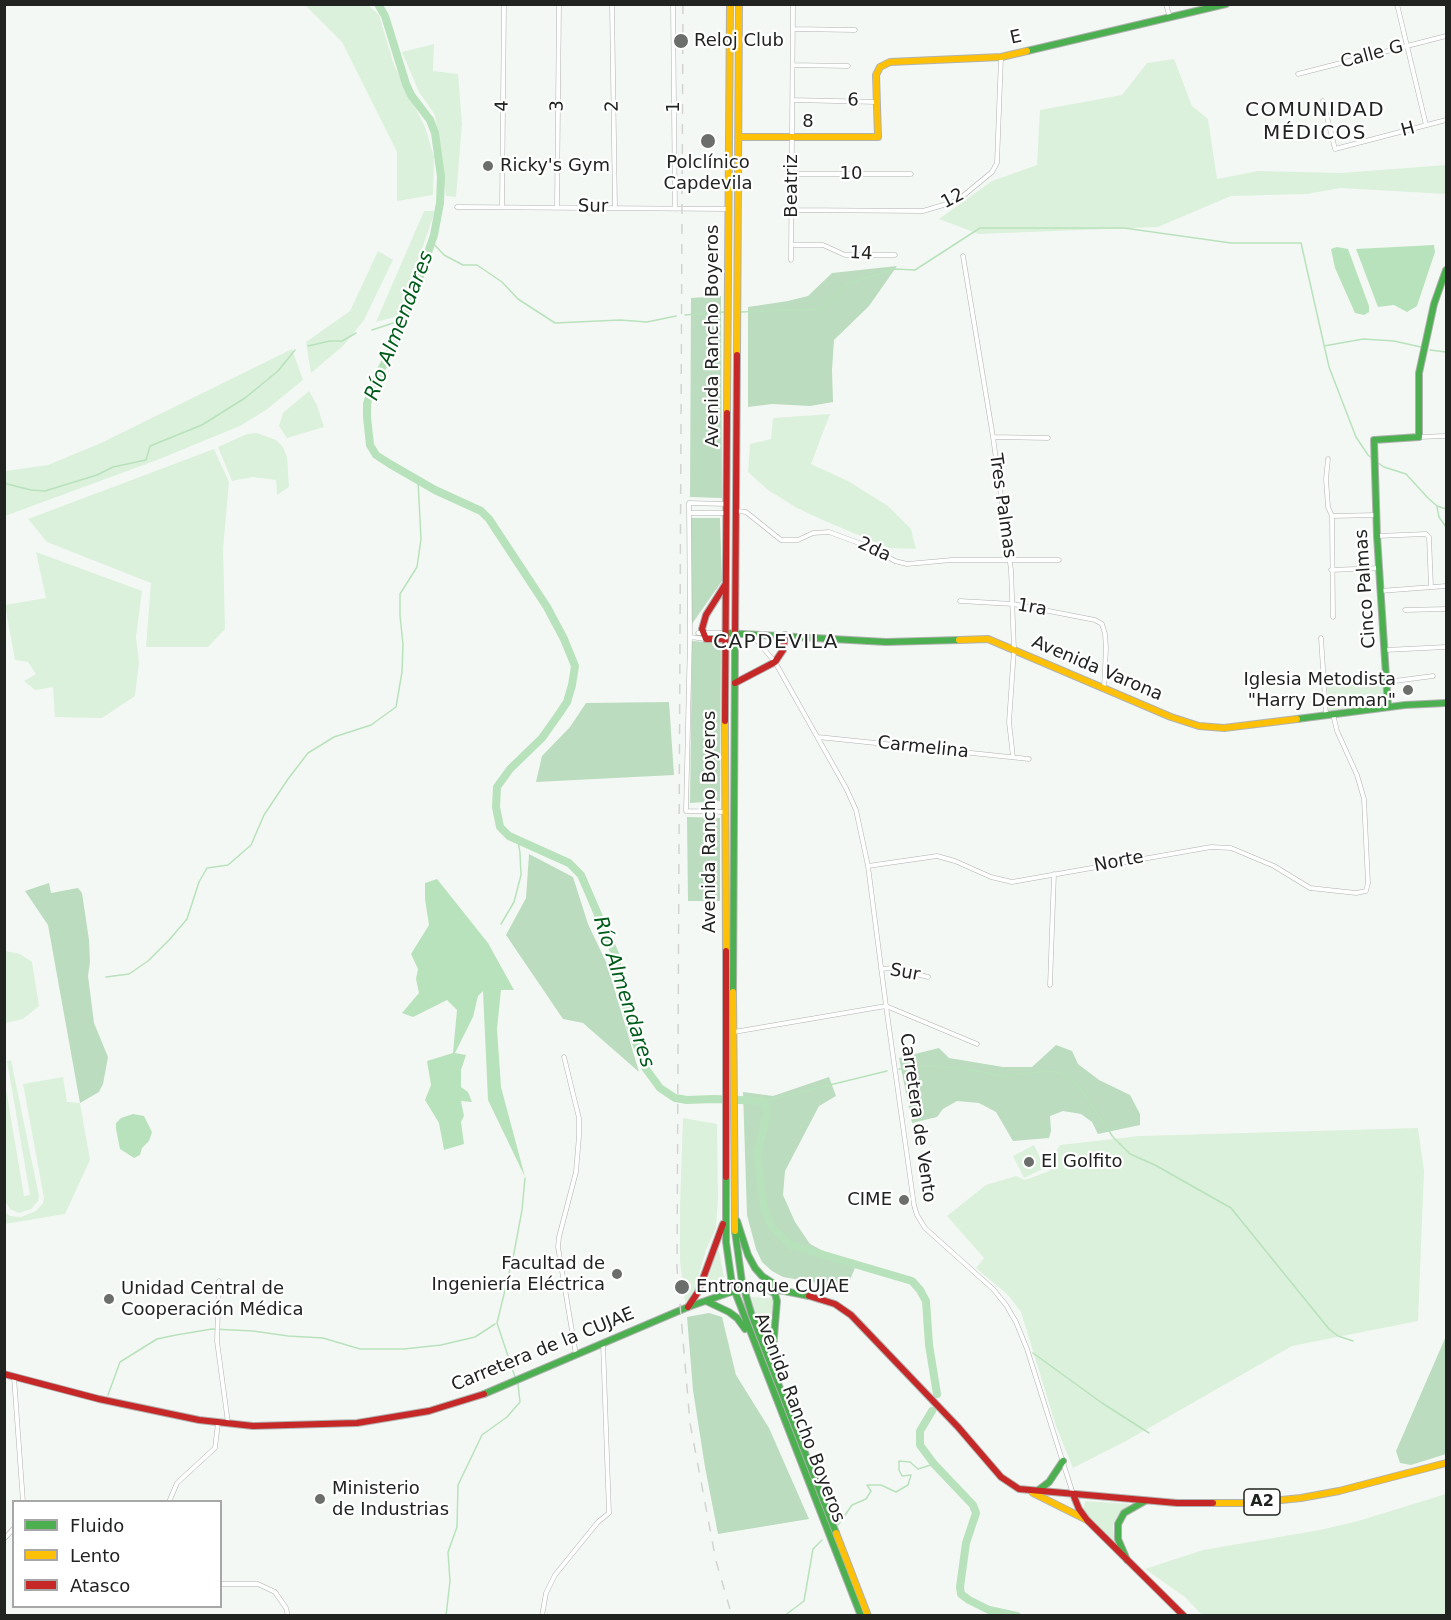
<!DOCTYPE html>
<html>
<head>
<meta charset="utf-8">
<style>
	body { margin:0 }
	#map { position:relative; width:1451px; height:1620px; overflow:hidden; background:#f4f8f4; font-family:"DejaVu Sans",sans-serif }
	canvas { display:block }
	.frame { position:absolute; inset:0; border:6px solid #212321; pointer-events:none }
	.legend { position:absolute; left:12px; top:1500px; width:210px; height:108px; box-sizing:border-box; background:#fff; border:2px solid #a6a7a6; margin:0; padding:8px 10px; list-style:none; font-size:18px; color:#212321 }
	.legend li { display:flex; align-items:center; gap:12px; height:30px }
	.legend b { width:30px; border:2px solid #a6a7a6 }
</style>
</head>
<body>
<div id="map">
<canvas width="1451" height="1620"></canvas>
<div class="frame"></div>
<ul class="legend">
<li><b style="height:8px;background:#4caf50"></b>Fluido</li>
<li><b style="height:8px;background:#ffc107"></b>Lento</li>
<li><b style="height:8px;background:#c62828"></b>Atasco</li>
</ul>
</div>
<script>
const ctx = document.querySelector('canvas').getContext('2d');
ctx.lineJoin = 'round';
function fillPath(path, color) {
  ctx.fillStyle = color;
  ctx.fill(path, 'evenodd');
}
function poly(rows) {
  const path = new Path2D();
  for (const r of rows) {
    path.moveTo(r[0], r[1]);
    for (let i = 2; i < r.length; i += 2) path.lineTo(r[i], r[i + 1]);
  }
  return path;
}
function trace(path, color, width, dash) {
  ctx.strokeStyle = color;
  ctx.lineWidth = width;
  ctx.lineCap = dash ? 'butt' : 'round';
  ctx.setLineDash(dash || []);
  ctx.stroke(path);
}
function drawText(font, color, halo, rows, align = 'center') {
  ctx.font = font + ' "DejaVu Sans",sans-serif';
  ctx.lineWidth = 4.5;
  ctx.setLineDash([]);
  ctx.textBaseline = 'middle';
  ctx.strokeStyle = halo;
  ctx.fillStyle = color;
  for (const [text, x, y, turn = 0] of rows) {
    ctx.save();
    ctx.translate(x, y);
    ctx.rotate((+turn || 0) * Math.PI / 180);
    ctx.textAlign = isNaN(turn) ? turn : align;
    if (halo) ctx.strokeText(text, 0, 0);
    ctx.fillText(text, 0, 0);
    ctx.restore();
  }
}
const green = poly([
	[305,5,368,5,379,15,394,65,425,127,434,157,433,195,397,201,397,152,342,42],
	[434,44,433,71,458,74,462,124,456,197,446,196,435,115,419,92,402,52],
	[1174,59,1192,106,1208,119,1217,179,1258,171,1341,173,1446,165,1446,194,1340,188,1307,194,1231,196,1158,227,979,234,939,219,992,181,1037,165,1040,110,1122,95,1147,63],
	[424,211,435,211,399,316,376,322],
	[378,251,393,260,364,320,343,346,311,373,306,342,350,311],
	[292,349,303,380,266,410,240,426,157,460,5,516,5,471,48,465,101,443],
	[309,391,317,405,324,427,287,438,279,426,283,413],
	[830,414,811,464,848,481,888,506,911,529,916,549,889,548,825,521,797,508,768,490,748,472,750,444,771,439,773,418],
	[257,433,276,440,283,447,287,457,289,487,277,495,276,480,253,477,232,481,218,447,247,434],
	[214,449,229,482,223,549,225,629,208,647,146,647,151,583,47,542,28,519],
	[36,552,142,591,136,637,139,662,135,696,102,718,55,717,53,687,35,690,24,681,36,674,28,662,15,660,5,605,46,598],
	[1385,677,1385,701,1383,705,1328,712,1327,684],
	[5,951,20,954,32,962,39,1006,23,1019,5,1023],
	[11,1060,39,1196,38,1201,31,1209,19,1213,10,1209,5,1201,5,1083,24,1196,30,1195,7,1061],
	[63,1077,67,1102,80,1103,90,1160,65,1214,5,1224,5,1212,10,1216,21,1217,36,1211,43,1203,44,1198,23,1084],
	[683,1118,717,1124,718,1199,716,1228,706,1250,693,1295,685,1302,680,1261,680,1206],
	[1418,1128,1424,1171,1418,1321,1292,1346,1126,1441,1073,1468,1056,1426,1021,1312,1008,1295,976,1268,984,1258,947,1216,986,1185,1016,1176,1025,1180,1049,1171,1051,1159,1060,1145,1139,1136],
	[1034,1145,1045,1168,1024,1178,1013,1156],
	[717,1251,719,1251,726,1288,710,1293,707,1291,707,1282],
	[751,1297,774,1298,767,1347,757,1321],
	[1446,1494,1446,1615,1202,1615,1185,1597,1145,1569,1203,1550,1320,1530,1358,1521],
	[1085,1501,1130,1504,1118,1515,1113,1525,1115,1548,1083,1510]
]);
const forest = poly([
	[897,266,869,306,834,340,832,370,833,402,810,406,772,404,748,407,748,307,788,301,808,296,832,273],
	[721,296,722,498,690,497,691,298],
	[690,518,720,518,722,581,692,624],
	[692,641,721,643,720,801,690,803],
	[669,702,674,775,536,782,542,756,570,727,586,703],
	[687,817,720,818,720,901,688,901],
	[529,854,573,877,588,924,607,964,639,1072,583,1023,563,1019,506,935,526,898],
	[49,883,51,893,78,888,82,893,89,940,90,962,88,976,94,1023,108,1057,103,1084,99,1092,80,1103,48,925,25,891],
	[1056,1045,1072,1051,1078,1064,1099,1080,1130,1095,1140,1114,1140,1125,1098,1134,1092,1122,1081,1114,1063,1111,1050,1116,1051,1131,1049,1138,1013,1141,996,1112,979,1103,957,1101,943,1109,937,1117,912,1123,899,1058,939,1048,949,1058,1003,1067,1032,1067],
	[829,1077,836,1096,819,1106,785,1171,783,1195,795,1222,810,1244,855,1268,844,1294,823,1284,783,1277,772,1271,762,1262,756,1249,747,1215,743,1092,773,1096],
	[709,1313,722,1317,736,1375,769,1428,809,1519,718,1534,705,1467,693,1390,687,1317],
	[1446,1336,1446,1454,1411,1465,1400,1463,1396,1451]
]);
const water = poly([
	[1434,245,1435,252,1417,306,1407,312,1394,305,1378,307,1356,249],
	[1337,247,1348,249,1369,306,1369,312,1364,315,1355,313,1335,268,1331,249],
	[437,879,488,943,514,990,501,990,497,1029,501,1087,525,1177,488,1100,483,991,478,996,473,1017,455,1053,466,1055,461,1070,461,1087,468,1092,472,1102,461,1101,464,1116,461,1122,464,1144,444,1150,439,1123,425,1100,431,1085,427,1061,453,1053,457,1010,447,1000,413,1017,402,1013,419,993,416,979,418,969,411,954,429,925,425,899,425,883],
	[133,1114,144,1116,152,1132,149,1141,142,1148,140,1155,134,1158,120,1149,116,1129,116,1123,121,1118]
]);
const stream = poly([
	[432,242,444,255,463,265,477,265,502,282,518,299,555,323,620,320,647,322,676,316],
	[741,312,822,309,846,284,895,269,915,270,980,228,1124,228,1231,243,1301,243,1329,367,1356,437,1368,455,1373,459],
	[685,315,724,312],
	[372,330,402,320],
	[308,346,330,341,342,341,356,333],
	[1324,346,1363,339,1394,341,1421,347],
	[1430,350,1446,352],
	[1377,462,1384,467,1406,474,1428,498,1437,506,1446,509],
	[4,481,7,484,31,490,45,491,97,475,113,467,146,460,150,446,202,425,245,398,278,371,295,350],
	[1437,507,1439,517,1446,527],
	[501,924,514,902,521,875,520,853,518,841],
	[106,977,129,974,148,961,170,939,187,919,199,882,207,868,228,865,251,845,264,815,288,779,308,753,334,737,371,725,396,707,402,672,403,644,400,616,400,594,417,567,421,539,418,481],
	[899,1069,929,1066,958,1068,1004,1076,1045,1071,1061,1073,1079,1086,1113,1137,1130,1154,1155,1165,1231,1208,1329,1329,1338,1336,1353,1341],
	[764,1101,887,1071],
	[1033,1353,1102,1403,1149,1433],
	[515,1377,497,1323,514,1253,522,1210,525,1178],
	[108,1395,120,1362,157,1339,176,1335,212,1329,253,1331,288,1336,323,1338,360,1349,404,1349,441,1345,475,1337,495,1324],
	[838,1525,852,1505,866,1499,871,1491,867,1485,881,1485,896,1492,908,1485,911,1475,902,1476,899,1470,899,1461,910,1462,918,1469,934,1464],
	[446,1616,450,1581,448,1552,457,1527,458,1485,482,1435,507,1417,520,1402,518,1384],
	[784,1616,804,1601,813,1549,822,1540]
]);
const river = poly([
	[378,4,385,16,406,84,411,95,430,120,435,133,441,177,440,203,434,235,415,291,388,356,371,390,367,404,367,417,370,445,376,455,390,464,435,490,481,511,489,519,547,607,564,639,575,666,572,685,567,702,559,714,542,738,510,769,497,787,496,807,500,827,509,836,569,863,581,875,615,954,631,1030,646,1069,660,1088,675,1098,687,1100,714,1099,764,1101,767,1112,757,1156,764,1208,771,1226,790,1245,912,1281,920,1290,926,1301,929,1345,937,1394],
	[932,1411,920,1431,920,1445,934,1464,973,1505,976,1513,966,1543,960,1587,961,1594,969,1600,989,1610,1017,1616]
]);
const street = poly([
	[612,4,615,208],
	[673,4,675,209],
	[1166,4,1170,18],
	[1397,4,1426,125],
	[793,29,855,30],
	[793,65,848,66],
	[1298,74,1446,36],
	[793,100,877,102],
	[1323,101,1335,149,1446,120],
	[792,174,911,174],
	[457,207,729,209],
	[502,207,504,4],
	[557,207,559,4],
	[792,210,923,211,957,201,992,172,997,163,1001,57],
	[792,245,823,245,845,255,895,255],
	[963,256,993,437,1011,570,1014,650,1009,722,1013,757],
	[791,260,793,4],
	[993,437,1048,438],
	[1419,437,1446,436],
	[1328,459,1326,479,1328,507,1332,516,1333,617],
	[737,511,746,512,781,540,798,540,813,533,829,532,870,547,895,561,907,564,952,560,1059,560],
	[689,513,727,513],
	[1332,516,1376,515],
	[1377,536,1426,534,1429,537,1431,587],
	[1331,570,1379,568],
	[1380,591,1446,586],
	[960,601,1013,604,1095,620,1102,624,1105,634,1106,648,1104,688],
	[1405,610,1446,609],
	[698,633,725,633],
	[752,635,775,662,846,788,856,810,868,866,886,1006,914,1205,917,1215,925,1228,993,1289,1006,1305,1016,1322,1027,1349,1073,1494],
	[690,637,706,639],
	[1321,638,1326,715],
	[1385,650,1446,647],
	[1387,682,1433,676],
	[818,737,1029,759],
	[726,812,686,811,690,637,689,503,726,504],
	[868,866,937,856,955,861,991,877,1012,882,1211,847,1231,848,1274,866,1310,888,1356,893,1366,891,1368,883,1364,799,1357,775,1337,731,1333,714],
	[881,969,893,968,928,977],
	[1050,985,1054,874],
	[734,1032,886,1006,977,1044],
	[564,1057,579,1118,579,1136,576,1172,559,1237,558,1247,576,1355],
	[219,1281,217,1341,228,1423],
	[14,1377,23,1502],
	[169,1502,177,1483,215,1448,218,1423],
	[4,1539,14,1528],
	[220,1584,258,1584,275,1592,286,1608,288,1616],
	[542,1616,546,1593,555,1575,598,1522,609,1513,603,1343]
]);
const fast = poly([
	[1027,51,1226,4],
	[725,633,886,642,959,640],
	[1388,707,1377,536,1374,440,1419,437,1419,373,1434,304,1446,270],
	[1297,719,1405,705,1446,703],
	[733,992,735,643],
	[726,1177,726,1242,732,1284,861,1616],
	[737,1221,748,1255,755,1268,762,1276,782,1289],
	[735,1231,742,1282,752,1316,836,1533],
	[768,1289,775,1294,777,1301,773,1349,775,1369],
	[706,1301,729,1312,737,1318,745,1329],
	[484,1394,688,1307,728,1293,743,1289,774,1289,809,1296],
	[1036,1492,1049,1482,1063,1461],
	[1127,1560,1118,1539,1118,1524,1124,1513,1145,1501]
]);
const slow = poly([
	[738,137,878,137,876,75,880,67,890,62,1001,57,1027,51],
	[737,355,739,4],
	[727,413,730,4],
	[959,640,988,639,1171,717,1199,726,1224,728,1297,719],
	[725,721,726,951],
	[733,992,735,1231],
	[1033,1493,1087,1520],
	[1213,1503,1251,1503,1301,1498,1339,1491,1446,1463],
	[836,1533,868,1616]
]);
const jam = poly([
	[725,585,706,615,702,629,706,639,725,639],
	[735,643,737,355],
	[735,683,775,662,783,650,785,635],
	[725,721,727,413],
	[726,951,726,1177],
	[809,1296,835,1304,851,1315,958,1427,1001,1477,1019,1489,1177,1503,1213,1503],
	[688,1307,698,1292,723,1224],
	[4,1374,99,1399,199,1420,253,1426,357,1423,429,1411,484,1394],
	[1073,1494,1079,1509,1087,1520,1184,1616]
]);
const rail = poly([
	[683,4,677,1268,690,1423,716,1561,732,1616]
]);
const markers = [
	[681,41,8,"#6b6e6b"],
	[708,141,8,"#6b6e6b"],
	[488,166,6,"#6b6e6b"],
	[1408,690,6,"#6b6e6b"],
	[1029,1162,6,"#6b6e6b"],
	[904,1200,6,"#6b6e6b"],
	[617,1274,6,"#6b6e6b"],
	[682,1287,8,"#6b6e6b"],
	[109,1299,6,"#6b6e6b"],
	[320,1499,6,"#6b6e6b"]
];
const shields = [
	[1262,1502,36]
];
const shieldNames = [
	["A2",1262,1502]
];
const streetNames = [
	["E",1016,38,-13],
	["Calle G",1372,55,-15],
	["6",853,101,1],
	["4",503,106,-89],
	["3",558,106,-89],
	["2",613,106,-91],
	["1",674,107,-90],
	["8",808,122],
	["H",1408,130,-15],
	["10",851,174],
	["Beatriz",792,186,-90],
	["12",953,199,-28],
	["Sur",593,207,1],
	["14",861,254,3],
	["Avenida Rancho Boyeros",713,336,-90],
	["Tres Palmas",1002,506,82],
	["2da",874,550,25],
	["Cinco Palmas",1366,589,-94],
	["1ra",1032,608,10],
	["Avenida Varona",1097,669,23],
	["Carmelina",923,748,6],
	["Avenida Rancho Boyeros",710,822,-90],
	["Norte",1119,862,-11],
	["Sur",905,973,10],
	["Carretera de Vento",917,1118,82],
	["Carretera de la CUJAE",543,1350,-22],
	["Avenida Rancho Boyeros",799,1418,69]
];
const poiNames = [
	["Reloj Club",694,41],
	["Polclínico",708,163,"center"],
	["Capdevila",708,184,"center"],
	["Ricky's Gym",500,166],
	["Iglesia Metodista",1396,680,"right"],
	["\"Harry Denman\"",1396,701,"right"],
	["El Golfito",1041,1162],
	["CIME",892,1200,"right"],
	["Facultad de",605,1264,"right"],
	["Ingeniería Eléctrica",605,1285,"right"],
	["Entronque CUJAE",696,1287],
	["Unidad Central de",121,1289],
	["Cooperación Médica",121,1310],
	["Ministerio",332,1489],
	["de Industrias",332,1510]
];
const neighbourhoodNames = [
	["COMUNIDAD",1315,111],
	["MÉDICOS",1315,134],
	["CAPDEVILA",776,643]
];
const waterNames = [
	["Río Almendares",400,326,-69],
	["Río Almendares",623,992,72]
];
fillPath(green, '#dbf1dc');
fillPath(forest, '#bbdcbe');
fillPath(water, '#b8e2bb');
trace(stream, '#b8e2bb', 1.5);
trace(river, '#b8e2bb', 8);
trace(street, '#b0b2b0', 5);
trace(fast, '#b0b2b0', 8);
trace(slow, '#b0b2b0', 8);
trace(jam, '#b0b2b0', 8);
trace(street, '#fdfefd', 4);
trace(fast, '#4caf50', 6);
trace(slow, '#ffc107', 6);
trace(jam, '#c62828', 6);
trace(rail, '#d2d3d2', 1.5, [10, 10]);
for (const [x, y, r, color] of markers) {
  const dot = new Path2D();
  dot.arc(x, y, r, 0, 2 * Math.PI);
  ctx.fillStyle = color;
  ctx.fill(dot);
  trace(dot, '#fff', 2);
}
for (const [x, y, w] of shields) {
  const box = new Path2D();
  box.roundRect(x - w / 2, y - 13, w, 26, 4.5);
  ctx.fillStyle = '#fff';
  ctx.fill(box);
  trace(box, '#212321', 1.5);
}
drawText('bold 16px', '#212321', null, shieldNames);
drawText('18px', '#212321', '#fff', streetNames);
drawText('18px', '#212321', '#fff', poiNames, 'left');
ctx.letterSpacing = '1.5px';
drawText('20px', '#212321', '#fff', neighbourhoodNames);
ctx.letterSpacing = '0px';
drawText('italic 20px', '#005c1b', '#fff', waterNames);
</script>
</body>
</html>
